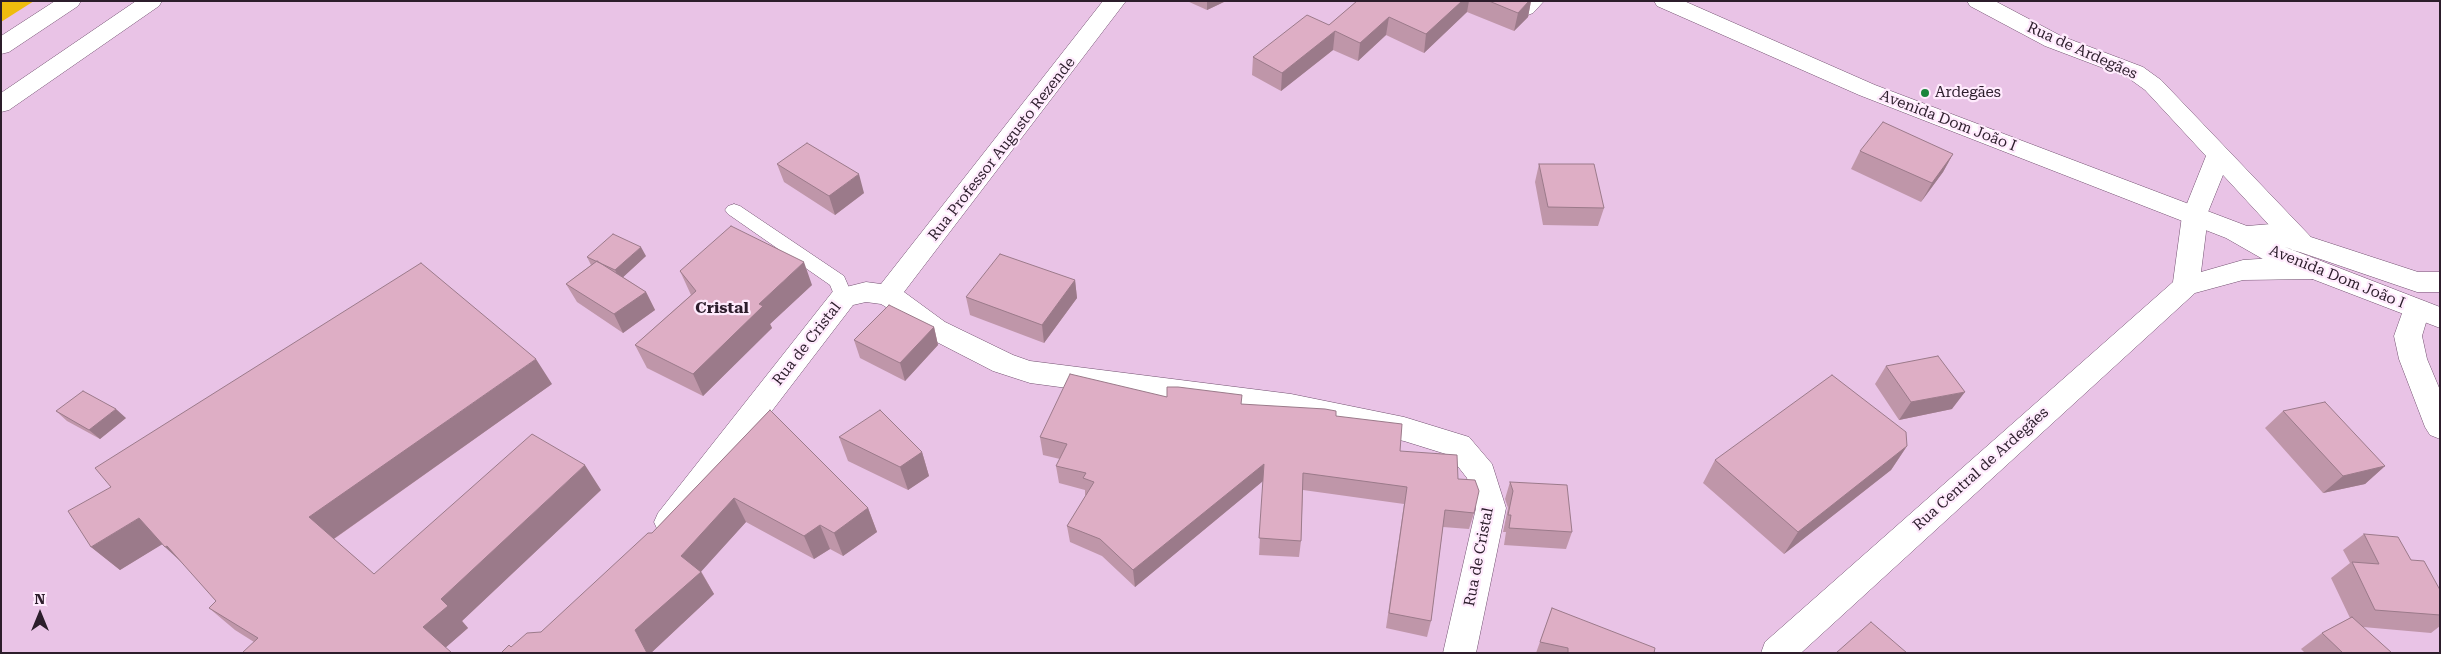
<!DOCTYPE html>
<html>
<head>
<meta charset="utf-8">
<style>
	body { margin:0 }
	#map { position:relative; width:2441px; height:654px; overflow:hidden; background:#e9c3e6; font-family:"Roboto Serif",serif }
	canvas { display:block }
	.frame { position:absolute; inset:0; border:2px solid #2c1d2b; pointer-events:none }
	.north { position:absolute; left:15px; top:589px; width:50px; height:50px; -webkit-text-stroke:4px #ffebfd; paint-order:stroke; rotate:0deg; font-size:14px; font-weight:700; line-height:20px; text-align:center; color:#2c1d2b }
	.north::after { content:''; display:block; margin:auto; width:18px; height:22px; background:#2c1d2b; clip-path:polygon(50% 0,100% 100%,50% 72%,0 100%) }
</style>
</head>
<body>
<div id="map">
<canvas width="2441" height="654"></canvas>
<div class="frame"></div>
<div class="north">N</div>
</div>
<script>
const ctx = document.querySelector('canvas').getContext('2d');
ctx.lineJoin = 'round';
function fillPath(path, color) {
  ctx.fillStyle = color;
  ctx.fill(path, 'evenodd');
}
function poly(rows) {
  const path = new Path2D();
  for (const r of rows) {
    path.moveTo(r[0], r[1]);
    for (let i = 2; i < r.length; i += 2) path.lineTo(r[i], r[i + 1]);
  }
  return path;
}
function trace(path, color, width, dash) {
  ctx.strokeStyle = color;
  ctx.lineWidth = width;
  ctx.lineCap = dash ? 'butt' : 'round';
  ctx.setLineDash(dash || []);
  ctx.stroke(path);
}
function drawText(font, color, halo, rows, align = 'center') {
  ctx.font = font + ' "Roboto Serif",serif';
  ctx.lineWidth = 4.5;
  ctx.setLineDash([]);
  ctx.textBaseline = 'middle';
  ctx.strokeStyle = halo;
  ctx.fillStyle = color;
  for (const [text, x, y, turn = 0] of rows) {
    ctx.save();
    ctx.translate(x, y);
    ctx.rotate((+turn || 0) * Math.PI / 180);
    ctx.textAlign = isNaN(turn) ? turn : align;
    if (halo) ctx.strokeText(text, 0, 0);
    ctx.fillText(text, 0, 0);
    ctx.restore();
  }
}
const green = poly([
	[1,1,34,1,1,22]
]);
const service = poly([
	[1501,1,1521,1,1526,3,1528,1,1544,1,1533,13,1528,15,1503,4,1501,1],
	[734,204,740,206,844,276,853,297,851,302,844,304,837,302,830,285,728,214,725,210,728,206,734,204]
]);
const minor = poly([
	[1103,1,1126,1,904,292,945,322,1013,355,1030,361,1291,394,1404,417,1469,437,1492,464,1506,508,1476,653,1443,653,1476,508,1467,478,1449,455,1404,441,1291,418,1030,383,993,371,925,336,899,315,881,304,866,302,853,305,680,531,669,535,658,531,654,522,658,513,834,290,866,282,881,284,1103,1],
	[1967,1,1995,1,2061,36,2143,67,2161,80,2310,236,2314,243,2310,250,2301,252,2292,250,2223,175,2204,222,2195,225,2186,222,2182,216,2206,156,2145,90,2127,77,2045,46,1970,6,1967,1],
	[2416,299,2426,302,2430,309,2422,336,2427,359,2440,390,2440,439,2430,435,2425,427,2399,359,2394,336,2406,302,2416,299]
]);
const tertiary = poly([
	[2195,207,2204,210,2208,216,2201,272,2243,260,2274,258,2314,259,2323,262,2327,269,2323,276,2314,279,2243,280,2195,293,1801,653,1761,653,1765,642,2173,282,2182,216,2186,210,2195,207]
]);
const primary = poly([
	[1654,1,1684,1,1875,85,2247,226,2271,224,2418,272,2440,272,2440,292,2417,292,2285,247,2440,307,2440,328,2268,262,2226,238,1859,95,1657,6,1654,1]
]);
const motorway = poly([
	[55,1,81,1,78,6,9,52,1,54,1,36,55,1],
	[136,1,162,1,159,6,9,110,1,112,1,93,136,1]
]);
const wall = poly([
	[1187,1,1226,1,1207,10],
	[1357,1,1531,1,1528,17,1514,31,1467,12,1424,53,1386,35,1358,61,1333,50,1281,91,1252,75,1253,57,1329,25],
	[1860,151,1953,154,1943,172,1921,202,1851,169],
	[777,164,864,193,835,215,784,182],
	[1539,164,1604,208,1598,226,1543,225,1535,182],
	[646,256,623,277,646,292,655,310,623,333,577,302,566,284,591,265,587,257],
	[680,271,812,285,770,324,772,328,703,396,647,368,635,345,691,295],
	[1075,280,1077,298,1044,343,970,315,966,297],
	[934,327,938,345,905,381,860,358,854,340],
	[1886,366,1952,409,1899,420,1875,384],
	[552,384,334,539,374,574,601,490,462,621,468,628,446,647,254,642,235,630,209,608,216,601,181,561,162,544,120,570,91,547],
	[1167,397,1241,404,1336,416,1400,451,1458,479,1474,513,1469,529,1443,527,1431,621,1427,637,1386,628,1404,504,1303,490,1301,541,1299,557,1259,555,1263,481,1135,587,1102,556,1070,542,1067,526,1086,495,1085,495,1085,490,1059,483,1056,466,1060,459,1043,455,1040,437],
	[770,410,868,508,877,532,843,556,830,549,814,559,746,522,701,571,714,594,651,653,501,653,541,632,652,533],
	[56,411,126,418,100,439,67,421],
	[2283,411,2385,466,2365,484,2323,493,2265,428],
	[839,437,922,452,929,476,908,490,848,461],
	[1907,446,1891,470,1784,554,1703,483,1715,460],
	[1510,482,1572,532,1566,549,1504,545,1506,532,1503,532,1508,508,1505,499],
	[2364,534,2411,560,2440,590,2440,626,2431,633,2363,627,2392,653,2305,653,2301,649,2322,633,2350,618,2331,578,2350,563,2343,550],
	[1552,608,1654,653,1536,653]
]);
const shadedWall = poly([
	[1207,1,1226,1,1207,10],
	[1462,1,1469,1,1467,12,1424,53,1426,34],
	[1529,1,1531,1,1528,17,1514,31,1518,13],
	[1389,17,1386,35,1358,61,1360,43],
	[1335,31,1333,50,1281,91,1282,73],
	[1953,154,1943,172,1921,202,1932,183],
	[859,174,864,193,835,215,829,196],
	[641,247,646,256,620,280,615,270],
	[804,262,812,285,770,324,772,328,703,396,693,374,759,304],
	[1075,280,1077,298,1044,343,1042,325],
	[646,292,655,310,623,333,614,314],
	[934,327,938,345,905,381,900,363],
	[536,359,552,384,332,540,309,517],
	[1965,392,1952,409,1899,420,1911,402],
	[116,409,126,418,100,439,89,430],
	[1907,446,1891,470,1784,554,1798,532],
	[922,452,929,476,908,490,900,467],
	[1264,464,1263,481,1135,587,1133,570],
	[585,465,601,490,462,621,468,628,444,649,423,627,441,599],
	[2385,466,2365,484,2323,493,2343,476],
	[734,498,746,522,699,574,701,572,714,594,651,653,647,653,635,630,681,556],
	[868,508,877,532,843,556,834,533],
	[139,518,166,542,120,570,91,547],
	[820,525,830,549,814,559,804,536],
	[167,546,191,571,165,547]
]);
const building = poly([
	[1357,1,1462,1,1426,34,1389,17,1360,43,1335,31,1282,73,1253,57,1307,15,1329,25,1357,1],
	[1489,1,1529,1,1518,13,1489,1],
	[1883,122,1953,154,1932,183,1860,151,1883,122],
	[807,143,859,174,829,196,777,164,807,143],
	[1539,164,1594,164,1604,208,1548,207,1539,164],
	[731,226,804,262,759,304,763,306,693,374,635,345,696,291,680,271,731,226],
	[613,234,641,247,615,270,587,257,613,234],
	[1000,254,1075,280,1042,325,966,297,1000,254],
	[597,261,646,292,614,314,566,284,597,261],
	[421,263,536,359,309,517,374,574,532,434,585,465,441,599,448,606,423,627,452,653,242,653,258,638,209,608,216,601,167,546,165,547,139,518,91,547,68,511,111,487,95,468,421,263],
	[889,305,934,327,900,363,854,340,889,305],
	[1938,356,1965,392,1911,402,1886,366,1938,356],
	[1070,374,1167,397,1167,387,1178,387,1242,395,1241,404,1325,409,1336,411,1336,416,1402,424,1400,451,1457,455,1458,479,1475,480,1479,491,1474,513,1445,510,1431,621,1389,613,1407,487,1303,473,1301,541,1259,538,1264,464,1133,570,1100,539,1067,526,1094,482,1083,478,1086,473,1056,466,1067,444,1040,437,1070,374],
	[1832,375,1906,432,1907,446,1798,532,1715,460,1832,375],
	[83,391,116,409,89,430,56,411,83,391],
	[2325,402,2385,466,2343,476,2283,411,2325,402],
	[770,410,868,508,834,533,820,525,804,536,734,498,681,556,701,572,635,630,647,653,501,653,509,645,511,647,527,633,541,632,648,533,652,533,770,410],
	[880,410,922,452,900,467,839,437,880,410],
	[1510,482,1567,485,1572,532,1509,528,1511,515,1508,515,1513,491,1510,482],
	[2364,534,2398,537,2411,560,2424,561,2440,590,2440,615,2375,610,2352,562,2379,564,2364,534],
	[1552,608,1655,648,1654,653,1568,653,1568,648,1540,642,1552,608],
	[2352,617,2392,653,2343,653,2322,633,2352,617],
	[1871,622,1907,653,1836,653,1871,622]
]);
const markers = [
	[1925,93,5,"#1a853b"]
];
const streetNames = [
	["Rua de Ardegães",2082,51,24],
	["Avenida Dom João I",1948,121,21],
	["Rua Professor Augusto Rezende",1002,149,-52],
	["Avenida Dom João I",2337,277,22],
	["Rua de Cristal",807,344,-52],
	["Rua Central de Ardegães",1981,469,-42],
	["Rua de Cristal",1479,557,-79]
];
const poiNames = [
	["Ardegães",1935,93]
];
const neighbourhoodNames = [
	["Cristal",722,308]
];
fillPath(green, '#efbc0d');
trace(service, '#725170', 1);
trace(minor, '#725170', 1);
trace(tertiary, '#725170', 1);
trace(primary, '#725170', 1);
trace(motorway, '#725170', 1);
fillPath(service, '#fff');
fillPath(minor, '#fff');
fillPath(tertiary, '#fff');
fillPath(primary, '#fff');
fillPath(motorway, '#fff');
fillPath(wall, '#bf96a9');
fillPath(shadedWall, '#9b7a8a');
fillPath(building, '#deaec5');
trace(building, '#9b7a8a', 1);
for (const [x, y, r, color] of markers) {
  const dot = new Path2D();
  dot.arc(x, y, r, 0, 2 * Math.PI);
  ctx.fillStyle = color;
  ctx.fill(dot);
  trace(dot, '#ffebfd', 2);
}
drawText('15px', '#2c1d2b', '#ffebfd', streetNames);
drawText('15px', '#2c1d2b', '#ffebfd', poiNames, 'left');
drawText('bold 16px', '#2c1d2b', '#ffebfd', neighbourhoodNames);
</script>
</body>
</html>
